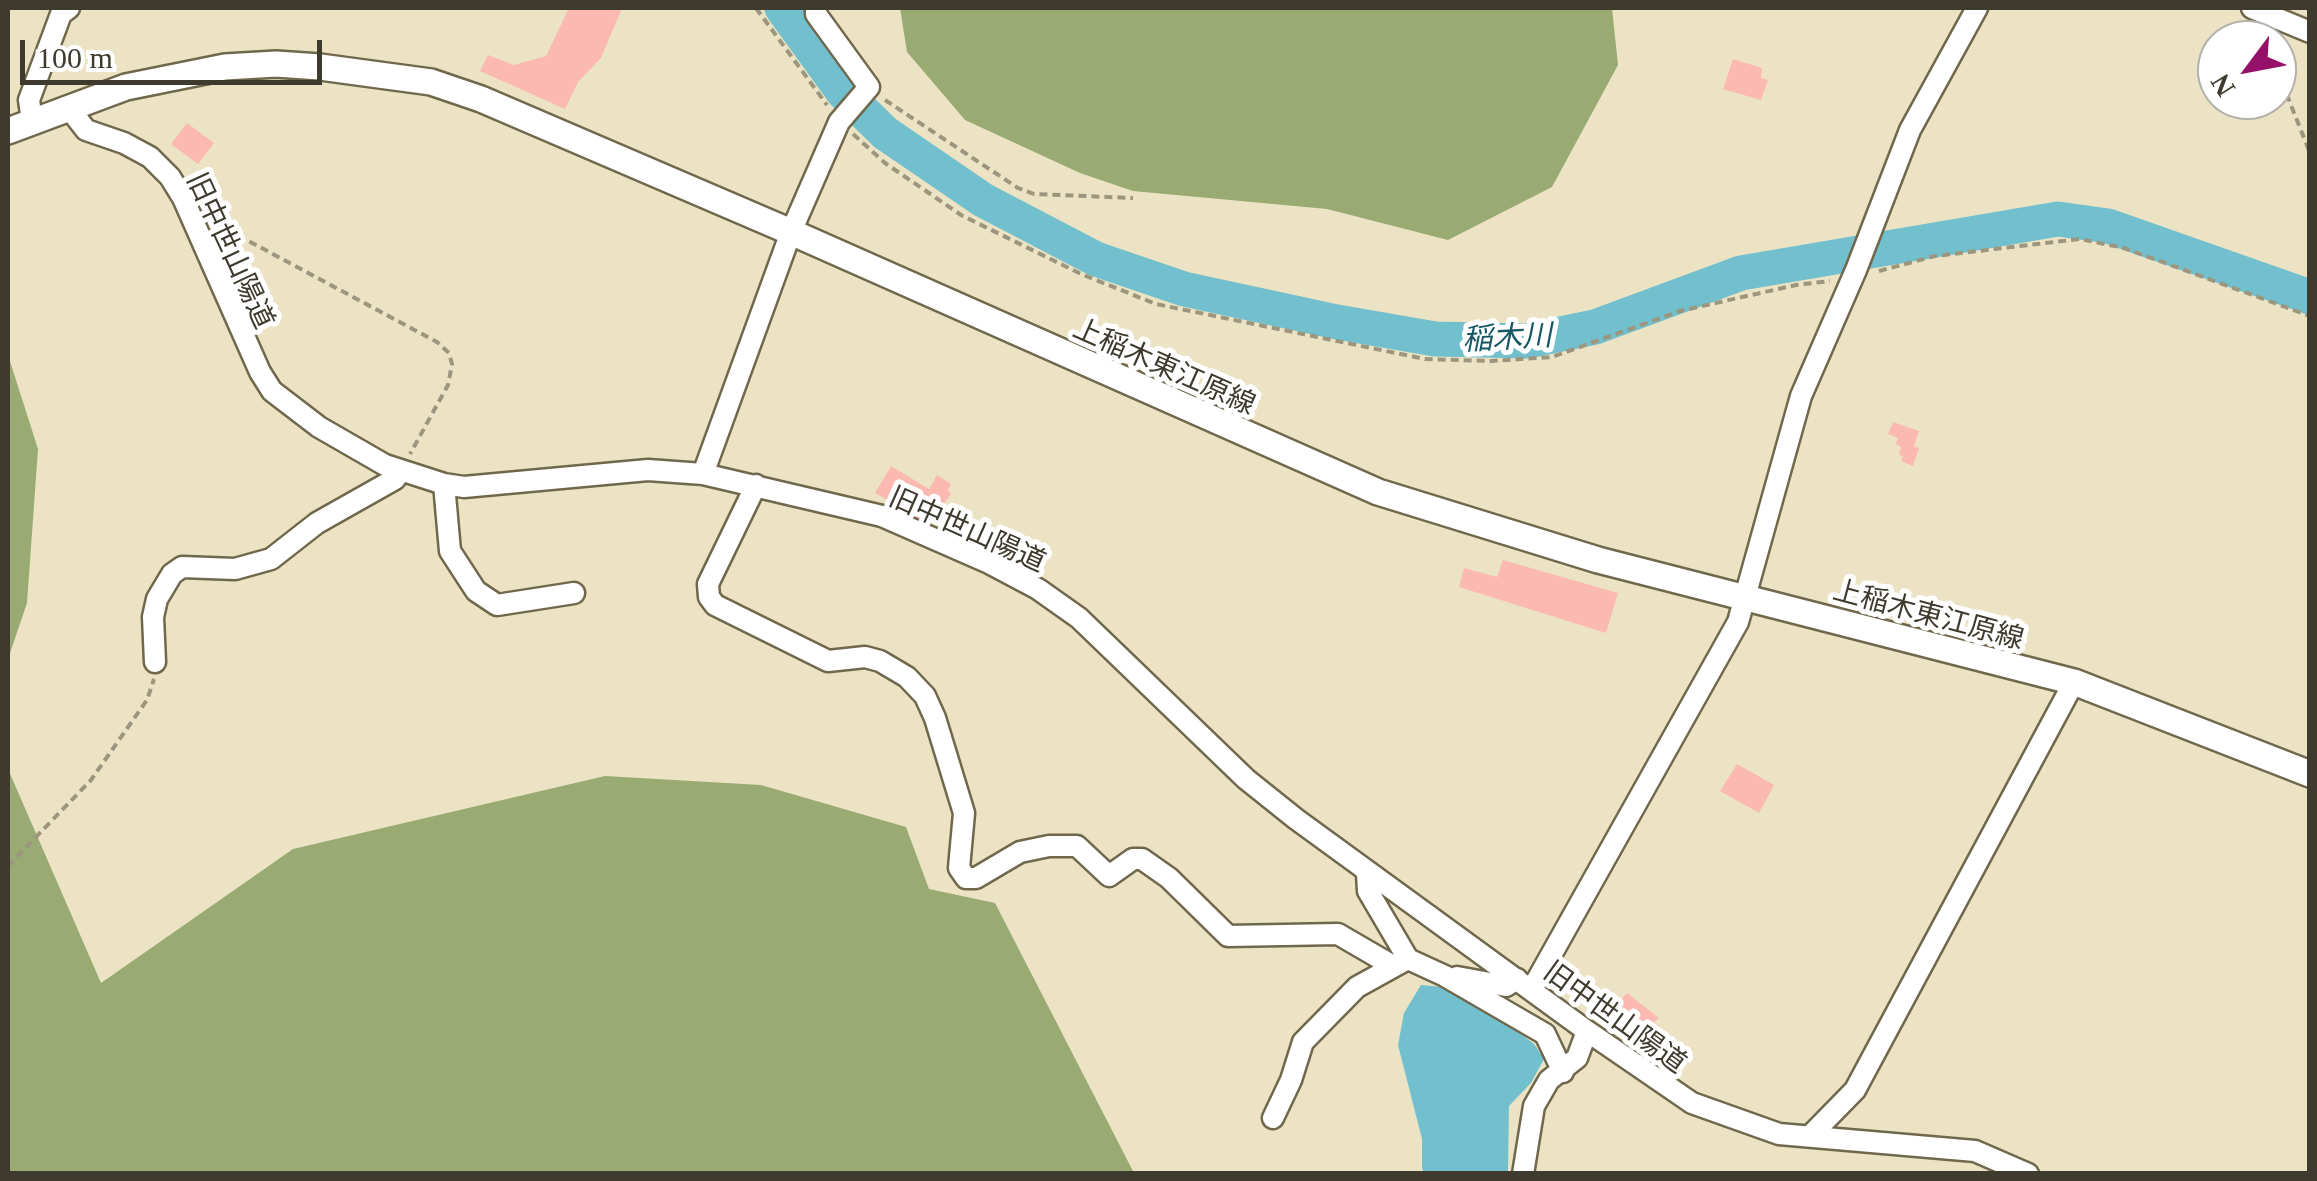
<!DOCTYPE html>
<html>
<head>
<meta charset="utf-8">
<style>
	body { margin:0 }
	#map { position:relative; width:2317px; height:1181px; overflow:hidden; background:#ece3c4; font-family:Georgia,serif }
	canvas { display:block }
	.frame { position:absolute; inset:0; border:10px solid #3e3b2e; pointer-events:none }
	.north { position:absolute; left:2197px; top:20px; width:100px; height:100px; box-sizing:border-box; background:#fff; border:2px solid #b2b1ab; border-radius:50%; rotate:238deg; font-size:28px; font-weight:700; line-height:40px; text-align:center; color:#3e3b2e }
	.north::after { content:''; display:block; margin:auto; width:35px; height:45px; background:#951169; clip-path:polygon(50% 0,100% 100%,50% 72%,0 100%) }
	.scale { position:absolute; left:20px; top:40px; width:302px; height:45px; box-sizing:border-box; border:5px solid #3e3b2e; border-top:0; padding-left:12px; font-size:30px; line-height:35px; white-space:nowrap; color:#3e3b2e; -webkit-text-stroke:8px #fff; paint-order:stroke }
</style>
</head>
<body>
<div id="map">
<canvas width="2317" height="1181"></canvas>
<div class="frame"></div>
<div class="north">N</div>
<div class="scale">100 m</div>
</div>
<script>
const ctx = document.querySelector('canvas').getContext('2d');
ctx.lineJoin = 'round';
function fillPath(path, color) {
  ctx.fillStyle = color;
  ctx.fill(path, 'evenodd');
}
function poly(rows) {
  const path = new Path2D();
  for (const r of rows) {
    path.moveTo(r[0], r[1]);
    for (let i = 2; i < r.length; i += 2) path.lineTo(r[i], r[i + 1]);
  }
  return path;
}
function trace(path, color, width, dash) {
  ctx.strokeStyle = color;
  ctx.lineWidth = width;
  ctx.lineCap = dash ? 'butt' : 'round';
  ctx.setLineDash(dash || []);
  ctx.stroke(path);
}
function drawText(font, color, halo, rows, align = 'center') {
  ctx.font = font + ' Georgia,"Noto Sans JP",serif';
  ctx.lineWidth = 10;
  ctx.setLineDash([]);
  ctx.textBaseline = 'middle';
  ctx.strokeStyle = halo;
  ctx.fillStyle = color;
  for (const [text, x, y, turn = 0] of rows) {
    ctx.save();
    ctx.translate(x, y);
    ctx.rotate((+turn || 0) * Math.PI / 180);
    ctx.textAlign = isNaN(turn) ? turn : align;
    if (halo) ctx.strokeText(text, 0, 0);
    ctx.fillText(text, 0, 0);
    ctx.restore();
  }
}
const forest = poly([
	[900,8,1612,8,1618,65,1552,187,1448,240,1327,209,1133,191,1080,173,965,120,907,52],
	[8,355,38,449,27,603,8,659],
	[8,769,101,983,293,849,605,776,761,785,906,827,929,889,995,903,1134,1173,8,1173]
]);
const water = poly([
	[1421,985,1443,987,1502,1019,1534,1044,1544,1059,1531,1083,1509,1106,1508,1173,1424,1173,1422,1168,1422,1139,1398,1045,1404,1013]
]);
const river = poly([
	[782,8,843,92,885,133,983,200,1096,259,1184,289,1337,322,1435,339,1527,341,1595,327,1741,273,2058,219,2108,226,2310,297]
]);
const building = poly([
	[569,8,622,8,601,58,578,82,565,109,480,71,488,55,514,65,546,56],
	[1733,59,1762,68,1761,78,1768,80,1761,100,1723,89],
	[187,123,214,143,198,164,171,144],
	[1893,422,1919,431,1914,446,1919,448,1913,466,1901,461,1903,456,1899,455,1901,447,1896,444,1898,438,1888,434],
	[891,466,929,489,937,475,951,484,948,490,951,494,928,526,914,517,917,511,902,502,899,507,875,493],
	[1503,560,1618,593,1606,633,1459,587,1464,568,1497,577],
	[1737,764,1774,785,1759,813,1720,791],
	[1627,993,1659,1018,1654,1022,1670,1035,1652,1061,1603,1022]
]);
const path = poly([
	[756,8,827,105],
	[2277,70,2310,153],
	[885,100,1018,188,1034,194,1133,198],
	[853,134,885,163,961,215,1081,274,1156,304,1425,359,1491,361,1552,357,1680,311,1796,285,1830,281],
	[215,223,437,342,449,353,452,364,448,385,410,454],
	[1879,271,1935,256,2080,239,2124,248,2310,316],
	[2309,278,2310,277],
	[8,866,91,780,147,700,154,679]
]);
const minor = poly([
	[2252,8,2310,32],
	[68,107,86,130,124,143,150,157,170,177,183,198,260,372,272,391,319,427,385,465,444,484,464,487,648,470,703,474,882,516,987,562,1038,589,1079,618,1246,779,1296,819,1587,1031,1692,1103,1779,1134,1975,1151,2028,1174],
	[32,121,29,100,61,14,69,8],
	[703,474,791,232,839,122,869,87,816,14,816,8],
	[444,484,450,551,476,591,497,605,574,593],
	[756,485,708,584,709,597,715,605,828,661,865,657,880,661,907,677,925,696,935,718,964,813,959,868,966,878,976,878,1020,852,1049,846,1077,846,1109,876,1133,859,1142,859,1169,878,1228,936,1338,934,1393,966],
	[155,662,153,617,157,599,172,574,182,567,235,569,271,559,317,523,395,479,400,472],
	[1367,873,1368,891,1408,959,1445,976,1545,1034,1563,1072],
	[1457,977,1506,986,1517,979],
	[1532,989,1738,622,1801,396,1856,270,1910,130,1977,8],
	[1273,1118,1291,1080,1303,1042,1357,987,1404,961],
	[1811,1135,1855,1090,2074,682],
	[1523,1174,1534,1106,1549,1080,1577,1058,1587,1031]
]);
const major = poly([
	[8,131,126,87,225,67,276,64,320,67,431,82,481,99,791,232,1378,492,1598,560,2074,682,2310,774]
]);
const streetNames = [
	["旧中世山陽道",232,250,65],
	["上稲木東江原線",1165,365,24],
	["旧中世山陽道",968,528,24],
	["上稲木東江原線",1929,613,15],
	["旧中世山陽道",1616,1016,36]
];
const waterNames = [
	["稲木川",1507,336,-3]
];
fillPath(forest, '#99ab73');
fillPath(water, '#72c0ce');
trace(river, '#72c0ce', 35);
fillPath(building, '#fcb9b2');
trace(minor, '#70684c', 25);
trace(major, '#70684c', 30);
trace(path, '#9c967f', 4, [8, 5]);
trace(minor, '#fff', 20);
trace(major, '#fff', 25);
drawText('28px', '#3e3b2e', '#fff', streetNames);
drawText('italic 30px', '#165863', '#fff', waterNames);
</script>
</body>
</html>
